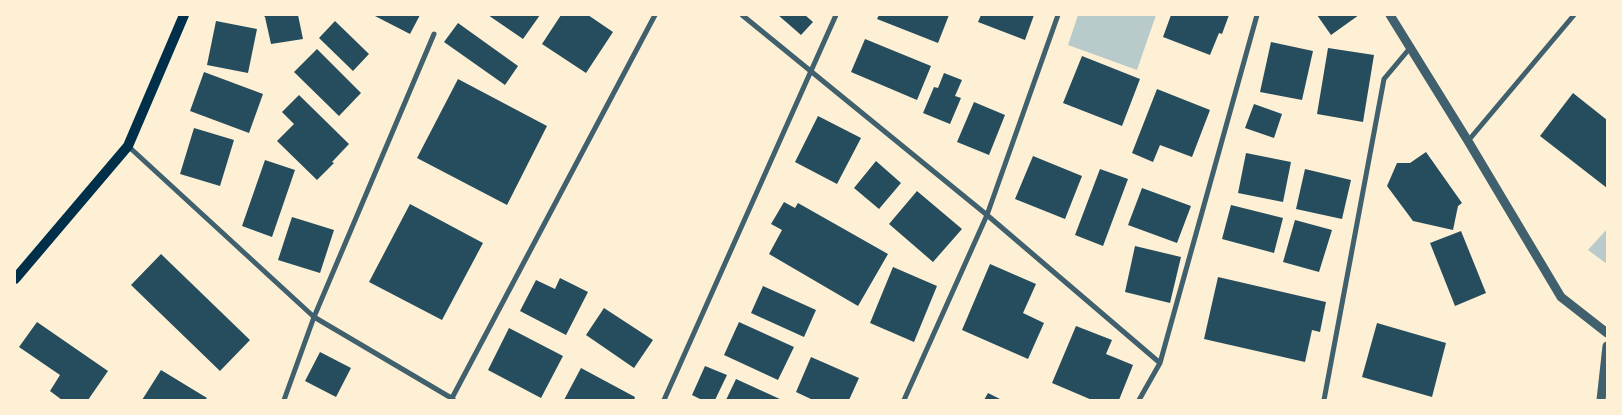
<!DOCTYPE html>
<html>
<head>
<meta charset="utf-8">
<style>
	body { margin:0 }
	#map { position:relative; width:1622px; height:415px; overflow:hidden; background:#fdf0d5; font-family:Bitter,serif }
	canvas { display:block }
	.frame { position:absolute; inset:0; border:16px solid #fdf0d5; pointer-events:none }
</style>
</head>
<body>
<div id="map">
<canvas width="1622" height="415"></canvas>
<div class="frame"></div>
</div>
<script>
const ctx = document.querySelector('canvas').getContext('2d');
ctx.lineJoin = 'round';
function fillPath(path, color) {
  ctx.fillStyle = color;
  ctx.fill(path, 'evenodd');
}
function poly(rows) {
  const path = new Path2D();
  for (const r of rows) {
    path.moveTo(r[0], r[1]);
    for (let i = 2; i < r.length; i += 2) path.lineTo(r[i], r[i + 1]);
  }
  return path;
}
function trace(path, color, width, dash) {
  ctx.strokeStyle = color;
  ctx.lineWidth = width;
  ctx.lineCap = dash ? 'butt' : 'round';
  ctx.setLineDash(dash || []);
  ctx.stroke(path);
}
const green = poly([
	[1078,15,1156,15,1137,70,1068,45],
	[1607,229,1607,264,1588,250]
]);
const building = poly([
	[263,15,298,15,303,39,271,44,265,17],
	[373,15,420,15,410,34],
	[488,15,540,15,523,39],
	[561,15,588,15,613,32,586,73,542,44],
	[778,15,805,15,813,22,801,35],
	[879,15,949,15,938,43,877,19],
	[981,15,1034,15,1025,40,978,22],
	[1171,15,1229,15,1222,34,1219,33,1210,55,1163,37],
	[1317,15,1359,15,1331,35],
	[216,21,257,29,248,73,207,65],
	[335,21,369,54,353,71,319,38],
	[458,23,518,66,505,85,444,42],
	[865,39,931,66,917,100,851,72],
	[1271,42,1313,51,1302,100,1260,92],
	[1328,48,1374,55,1363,122,1317,114],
	[317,49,361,93,339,116,294,72],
	[1082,56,1140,79,1122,126,1063,103],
	[204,72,263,94,249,133,190,111],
	[944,73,962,80,955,96,961,98,950,124,923,113,934,87,938,88],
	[458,79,547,126,507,205,417,158],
	[1157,89,1210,110,1192,157,1160,145,1153,162,1132,153],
	[1573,93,1607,120,1607,188,1540,136],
	[299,95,349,144,332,162,334,163,317,180,277,141,294,124,282,112],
	[974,102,1005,115,989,155,957,142],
	[1254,104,1282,114,1274,138,1245,128],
	[818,116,861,138,837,184,795,162],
	[194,128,234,140,220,186,180,174],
	[1426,152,1462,203,1458,206,1453,230,1413,221,1387,186,1397,163,1410,163],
	[1246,153,1291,162,1283,202,1238,193],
	[1033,156,1082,176,1065,219,1015,199],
	[265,160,295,170,272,237,242,226],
	[876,161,901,183,879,209,854,188],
	[1100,169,1128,179,1103,246,1075,235],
	[1305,169,1351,180,1342,219,1296,209],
	[1142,188,1191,206,1177,243,1128,225],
	[917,191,962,229,933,262,889,224],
	[784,202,795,208,798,203,888,254,858,306,769,254,782,230,771,224],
	[410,204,483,243,442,320,369,282],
	[1231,205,1283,218,1274,253,1222,239],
	[292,217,334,230,320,273,278,260],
	[1295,220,1332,230,1319,272,1283,262],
	[1461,231,1486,293,1455,306,1430,243],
	[1135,246,1181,257,1170,303,1125,292],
	[161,254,250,340,220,371,131,285],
	[990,264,1036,284,1023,313,1044,323,1028,359,962,330],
	[893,267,937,286,914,342,870,323],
	[1218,277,1326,302,1320,332,1312,330,1305,362,1204,339],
	[560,278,588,292,566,335,520,311,536,280,555,289],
	[763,286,816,310,804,337,751,313],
	[604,308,653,340,634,368,586,335],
	[37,322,108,371,88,400,62,400,50,391,60,375,19,347],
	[739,322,794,347,778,380,724,355],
	[1377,323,1446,343,1432,397,1362,377],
	[1076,326,1112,340,1106,354,1133,365,1119,400,1092,400,1052,383],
	[509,328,563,356,541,398,488,370],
	[320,352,351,368,336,397,305,381],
	[811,357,859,378,849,400,813,400,796,392],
	[705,366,727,375,715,400,702,400,692,395],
	[581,368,635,397,634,400,564,400],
	[161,370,207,398,205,400,142,400],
	[736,379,782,400,726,400],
	[988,393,1002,400,984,400]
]);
const minor = poly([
	[742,15,987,215,1160,363],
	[1468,141,1574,15],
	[128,146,314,317,453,399],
	[452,398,655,15],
	[284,400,314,317,434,34],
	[664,400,836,15],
	[904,400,987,215,1058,15],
	[1139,400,1160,363,1257,15],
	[1324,400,1384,79,1410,48]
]);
const tertiary = poly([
	[1390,15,1468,141,1561,297,1607,333],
	[1601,400,1607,346]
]);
const secondary = poly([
	[15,279,128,146,184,15]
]);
fillPath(green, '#b9caca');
fillPath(building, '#264d5e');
trace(minor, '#3f606c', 5);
trace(tertiary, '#3f606c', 9);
trace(secondary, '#003049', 10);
</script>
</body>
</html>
